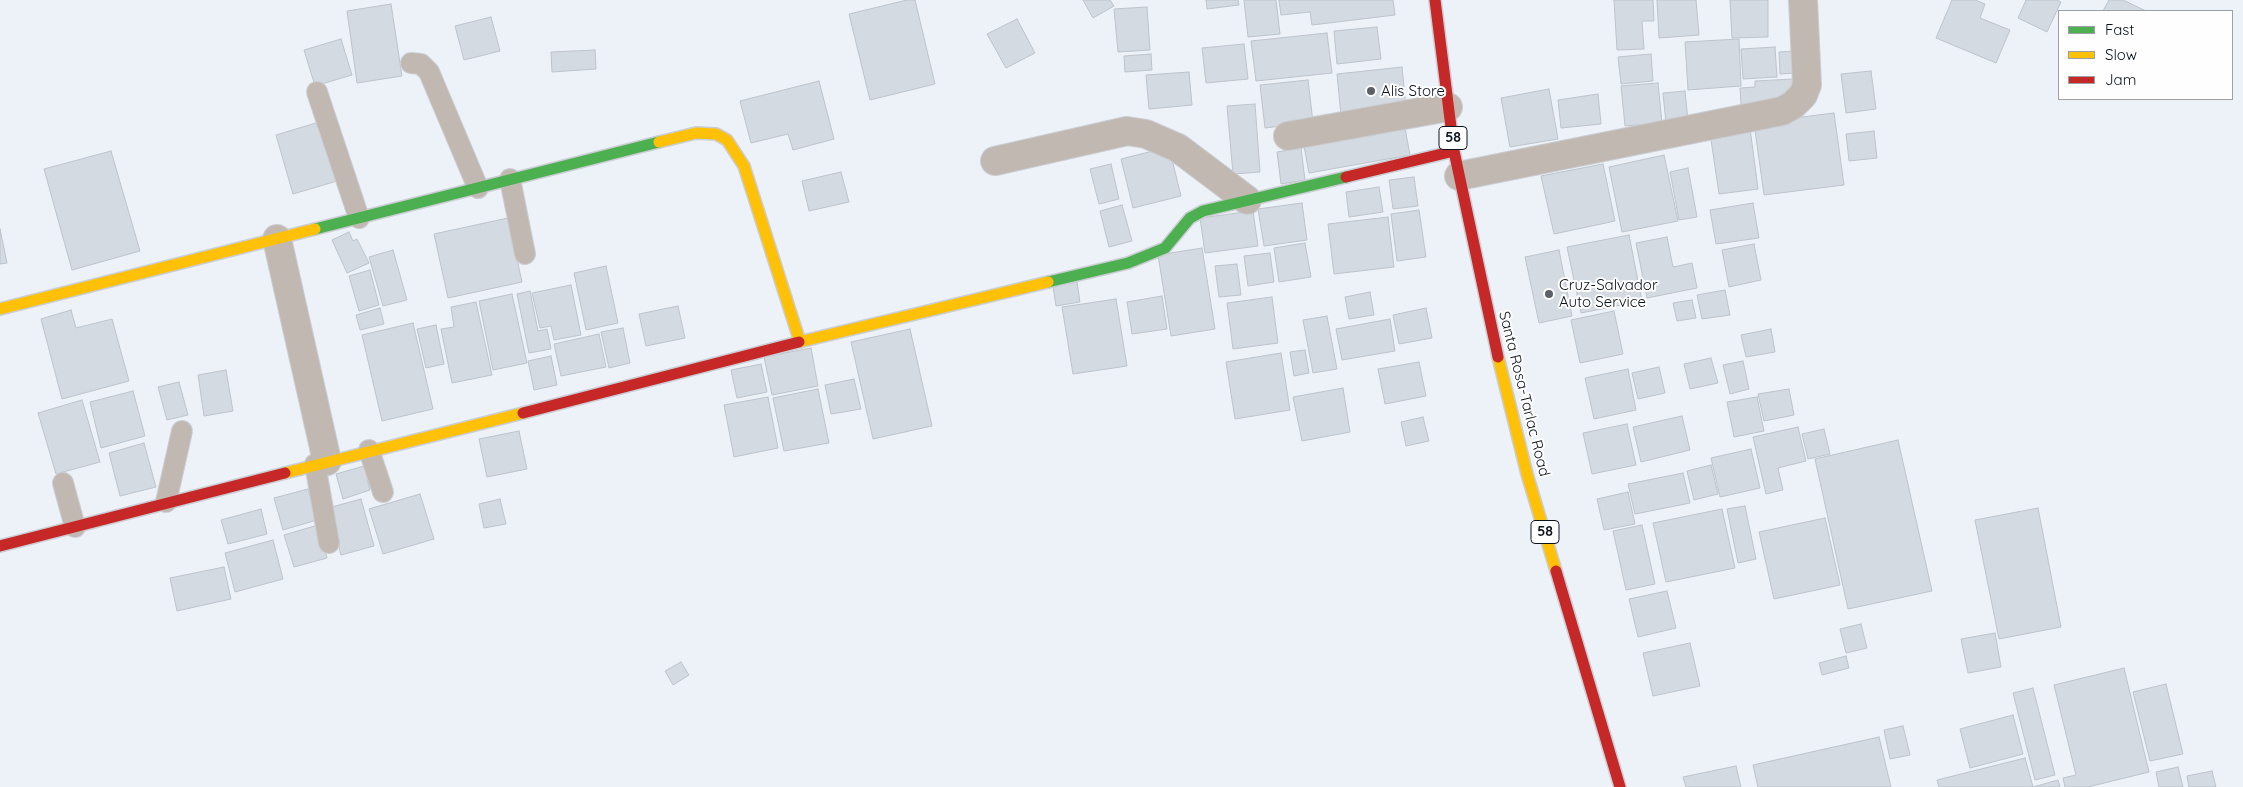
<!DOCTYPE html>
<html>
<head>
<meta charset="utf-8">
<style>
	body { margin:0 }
	#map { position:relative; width:2243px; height:787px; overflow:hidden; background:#edf2f8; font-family:Quicksand,sans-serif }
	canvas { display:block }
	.legend { position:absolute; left:2058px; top:10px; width:175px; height:90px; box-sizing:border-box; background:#fefefe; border:1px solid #9da0a4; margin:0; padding:6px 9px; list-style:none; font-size:15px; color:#0b131c }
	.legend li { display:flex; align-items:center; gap:10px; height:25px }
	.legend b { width:25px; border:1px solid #9da0a4 }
</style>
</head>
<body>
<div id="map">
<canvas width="2243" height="787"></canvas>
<ul class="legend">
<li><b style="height:6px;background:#4caf50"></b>Fast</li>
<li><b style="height:6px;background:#ffc107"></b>Slow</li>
<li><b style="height:6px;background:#c62828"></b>Jam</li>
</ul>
</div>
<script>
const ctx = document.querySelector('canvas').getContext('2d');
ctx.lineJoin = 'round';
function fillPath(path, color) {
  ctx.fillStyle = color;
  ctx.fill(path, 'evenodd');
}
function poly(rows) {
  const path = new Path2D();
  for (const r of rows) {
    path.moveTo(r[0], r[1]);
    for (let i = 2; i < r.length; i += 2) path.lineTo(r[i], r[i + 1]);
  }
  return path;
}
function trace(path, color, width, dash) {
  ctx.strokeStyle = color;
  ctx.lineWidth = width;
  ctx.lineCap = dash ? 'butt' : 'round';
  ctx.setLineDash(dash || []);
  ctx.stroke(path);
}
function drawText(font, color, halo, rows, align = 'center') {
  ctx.font = font + ' Quicksand,sans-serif';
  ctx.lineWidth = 4;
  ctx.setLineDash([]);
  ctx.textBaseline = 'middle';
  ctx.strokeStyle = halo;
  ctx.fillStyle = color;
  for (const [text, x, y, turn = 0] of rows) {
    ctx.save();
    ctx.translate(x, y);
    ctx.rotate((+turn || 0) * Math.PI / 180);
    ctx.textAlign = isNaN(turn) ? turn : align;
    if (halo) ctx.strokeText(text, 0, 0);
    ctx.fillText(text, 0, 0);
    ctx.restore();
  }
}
const building = poly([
	[907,0,915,0,935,84,870,100,849,14,907,0],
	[1083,0,1110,0,1114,6,1093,18,1083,0],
	[1206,0,1238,0,1239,5,1207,9,1206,0],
	[1244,0,1276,0,1280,34,1248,37,1244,0],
	[1279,0,1393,0,1395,15,1312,25,1310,12,1281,15,1279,0],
	[1614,0,1653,0,1654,21,1642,21,1644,49,1617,50,1614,0],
	[1657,0,1696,0,1699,35,1659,38,1657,0],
	[1730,0,1768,0,1768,37,1732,38,1730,0],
	[1952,0,1975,0,1985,4,1980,18,2010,30,1996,63,1936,38,1952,0],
	[2026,0,2057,0,2061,2,2047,32,2018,18,2026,0],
	[2109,0,2123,0,2146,11,2103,11,2109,0],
	[391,4,402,76,357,83,347,11,391,4],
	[1147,7,1150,50,1118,52,1114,9,1147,7],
	[491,17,500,51,464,60,455,26,491,17],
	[1017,19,1035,53,1006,68,987,34,1017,19],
	[1377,27,1381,59,1337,64,1334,31,1377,27],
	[1327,33,1332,73,1256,81,1251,41,1327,33],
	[341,39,352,75,315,86,304,50,341,39],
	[1739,39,1741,86,1688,90,1685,42,1739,39],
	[1244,44,1248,79,1206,83,1202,48,1244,44],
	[1775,47,1777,77,1743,79,1741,49,1775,47],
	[595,50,596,69,552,72,551,52,595,50],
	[1794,51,1795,73,1780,74,1779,52,1794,51],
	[1151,54,1152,70,1125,72,1124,56,1151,54],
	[1651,54,1653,81,1621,84,1618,57,1651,54],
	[1402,67,1406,108,1341,115,1337,74,1402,67],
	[1871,71,1876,109,1846,113,1841,74,1871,71],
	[1189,72,1192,105,1149,109,1146,75,1189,72],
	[1794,79,1796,101,1741,105,1740,88,1755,87,1755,81,1794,79],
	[1308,80,1313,122,1265,128,1260,85,1308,80],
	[819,81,834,139,793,150,788,134,751,143,740,101,819,81],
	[1658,83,1662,123,1625,126,1621,86,1658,83],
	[1549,89,1558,139,1510,147,1501,98,1549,89],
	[1685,91,1688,121,1666,123,1663,93,1685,91],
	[1598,94,1601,124,1561,128,1558,100,1598,94],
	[1255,104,1260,172,1233,174,1227,106,1255,104],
	[1834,113,1844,185,1764,195,1754,123,1834,113],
	[319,122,337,181,293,194,276,135,319,122],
	[1405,128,1410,155,1309,173,1304,146,1405,128],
	[1750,128,1758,189,1719,194,1710,133,1750,128],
	[1874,131,1877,158,1849,161,1846,134,1874,131],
	[1169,147,1181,196,1133,208,1121,159,1169,147],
	[1301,148,1305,180,1281,184,1277,152,1301,148],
	[111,151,140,251,72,270,44,169,111,151],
	[1664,155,1678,221,1622,232,1609,167,1664,155],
	[1111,164,1119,199,1099,204,1090,169,1111,164],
	[1603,164,1615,221,1554,234,1541,176,1603,164],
	[1688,168,1697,217,1679,220,1670,172,1688,168],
	[841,172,849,202,809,211,802,181,841,172],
	[1414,177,1418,206,1393,209,1389,180,1414,177],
	[1379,187,1383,212,1349,217,1346,192,1379,187],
	[1302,203,1307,240,1264,246,1258,209,1302,203],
	[1753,203,1759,238,1716,244,1710,210,1753,203],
	[1122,205,1132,241,1109,247,1100,211,1122,205],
	[1419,210,1426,257,1397,261,1391,214,1419,210],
	[1253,211,1258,246,1205,253,1200,218,1253,211],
	[1388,217,1394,267,1334,274,1328,224,1388,217],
	[508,218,522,282,448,298,434,234,508,218],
	[0,229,7,263,0,264,0,229],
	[349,232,353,241,357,239,369,263,347,273,332,240,349,232],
	[1629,235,1642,301,1581,313,1567,247,1629,235],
	[1667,237,1673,267,1692,263,1697,288,1647,298,1636,243,1667,237],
	[1305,243,1311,277,1279,282,1274,248,1305,243],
	[1754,244,1761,280,1729,287,1722,250,1754,244],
	[1202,248,1215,329,1171,336,1158,255,1202,248],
	[393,250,407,300,383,306,369,257,393,250],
	[1559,250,1572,316,1539,323,1525,257,1559,250],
	[1270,253,1274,282,1248,286,1244,256,1270,253],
	[1237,264,1241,295,1219,297,1215,266,1237,264],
	[606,266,618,323,586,330,574,273,606,266],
	[370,270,379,305,359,311,349,276,370,270],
	[1077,282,1080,302,1056,306,1053,286,1077,282],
	[571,285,581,335,554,340,551,326,540,328,532,293,571,285],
	[1725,290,1730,315,1702,319,1697,295,1725,290],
	[530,291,538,331,547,329,551,349,529,353,517,294,530,291],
	[1370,292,1374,315,1349,319,1345,297,1370,292],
	[512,294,527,363,493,370,479,301,512,294],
	[1162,296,1167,329,1132,334,1127,302,1162,296],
	[1272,297,1278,343,1233,349,1227,303,1272,297],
	[1116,299,1127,366,1073,374,1062,307,1116,299],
	[1692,300,1696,318,1677,321,1673,303,1692,300],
	[476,302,492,375,452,383,441,329,454,327,451,307,476,302],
	[678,306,685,338,646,346,639,314,678,306],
	[380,308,384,324,360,330,356,315,380,308],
	[1426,308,1432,338,1399,344,1393,315,1426,308],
	[71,310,76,328,112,319,129,381,62,399,41,319,71,310],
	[1614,311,1623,354,1580,363,1571,320,1614,311],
	[1327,316,1337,369,1313,373,1303,320,1327,316],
	[1390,319,1395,351,1342,360,1336,329,1390,319],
	[413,323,433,409,382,421,362,335,413,323],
	[436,325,444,364,426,368,417,329,436,325],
	[623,328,630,363,609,368,601,332,623,328],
	[910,329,932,426,873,439,851,342,910,329],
	[1771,329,1775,352,1746,357,1741,335,1771,329],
	[599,334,606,367,561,376,554,344,599,334],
	[811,348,818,386,772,395,764,357,811,348],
	[1305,350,1309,373,1294,376,1290,352,1305,350],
	[1281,353,1290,410,1235,419,1226,362,1281,353],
	[551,356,557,385,534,390,528,361,551,356],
	[1711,358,1718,383,1690,389,1684,364,1711,358],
	[1743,361,1749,389,1730,394,1723,365,1743,361],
	[1419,362,1426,396,1385,404,1378,369,1419,362],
	[761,364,767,392,737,398,731,370,761,364],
	[1659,367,1665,393,1638,399,1632,373,1659,367],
	[1628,369,1636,410,1594,419,1585,378,1628,369],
	[226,370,233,411,204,416,198,375,226,370],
	[854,379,861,409,831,414,825,385,854,379],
	[179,382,188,415,167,420,158,387,179,382],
	[1343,388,1350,432,1302,441,1293,397,1343,388],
	[818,389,829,443,784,451,773,398,818,389],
	[1789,389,1794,415,1764,421,1758,394,1789,389],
	[133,391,145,436,101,448,90,402,133,391],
	[768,397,778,448,734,457,724,405,768,397],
	[1757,397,1764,431,1734,437,1727,402,1757,397],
	[82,400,100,462,56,474,38,413,82,400],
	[1682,416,1690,450,1641,462,1633,427,1682,416],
	[1423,417,1429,441,1406,446,1401,422,1423,417],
	[1627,424,1636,465,1592,474,1583,433,1627,424],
	[1798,427,1806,461,1778,468,1783,490,1766,494,1753,437,1798,427],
	[1824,429,1830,454,1808,459,1802,434,1824,429],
	[519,431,527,469,487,477,479,439,519,431],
	[1898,440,1932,591,1848,609,1815,459,1898,440],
	[144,443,156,487,120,496,109,453,144,443],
	[1751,449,1760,488,1720,497,1711,458,1751,449],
	[1711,465,1718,494,1694,500,1687,471,1711,465],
	[364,466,370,490,343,499,336,474,364,466],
	[1683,473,1690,503,1635,514,1628,484,1683,473],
	[308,489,317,520,283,530,274,498,308,489],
	[1628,492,1635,524,1604,530,1597,499,1628,492],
	[420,494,434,539,383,554,369,509,420,494],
	[361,499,374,546,341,555,328,508,361,499],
	[500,499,506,524,484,528,479,504,500,499],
	[1745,506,1756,559,1738,563,1727,509,1745,506],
	[2038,508,2061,627,1999,639,1975,520,2038,508],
	[261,509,267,534,228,544,221,520,261,509],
	[1722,509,1735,568,1666,582,1653,523,1722,509],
	[1825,518,1840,585,1774,599,1759,532,1825,518],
	[318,525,327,558,294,567,284,535,318,525],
	[1642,525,1655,584,1626,590,1613,531,1642,525],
	[273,540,283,579,235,592,225,553,273,540],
	[224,567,231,599,177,611,170,578,224,567],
	[1667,591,1676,628,1638,637,1629,599,1667,591],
	[1861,624,1867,648,1846,653,1840,629,1861,624],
	[1995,633,2001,667,1968,673,1961,639,1995,633],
	[1690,643,1700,686,1653,696,1643,653,1690,643],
	[1846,656,1849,668,1822,675,1819,663,1846,656],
	[681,662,689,675,673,685,665,671,681,662],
	[2124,668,2149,772,2088,787,2065,787,2063,778,2076,775,2054,685,2124,668],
	[2166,684,2183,754,2150,761,2133,692,2166,684],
	[2033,688,2055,775,2035,780,2013,693,2033,688],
	[2013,715,2023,754,1970,768,1960,729,2013,715],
	[1903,726,1910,755,1890,759,1884,730,1903,726],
	[1879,737,1891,787,1758,787,1753,765,1879,737],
	[2025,758,2033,787,2058,780,2060,787,1939,787,1937,780,2025,758],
	[1736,766,1741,787,1686,787,1683,777,1736,766],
	[2178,767,2183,787,2159,787,2156,772,2178,767],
	[2212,771,2216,787,2189,787,2187,776,2212,771]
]);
const lane = poly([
	[411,63,421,64,429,72,478,188],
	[317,92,359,218],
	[510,179,525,254],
	[369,450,383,492],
	[315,464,329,543],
	[63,483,75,527],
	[166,502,182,431]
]);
const street = poly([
	[1288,136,1448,107],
	[995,161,1127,131,1146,134,1178,148,1247,200],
	[1459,176,1782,111,1793,105,1803,95,1807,85,1803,0],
	[277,239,327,461]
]);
const fast = poly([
	[315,229,659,142],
	[1048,282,1128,263,1165,248,1190,218,1203,211,1346,177]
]);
const slow = poly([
	[659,142,696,133,716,134,727,140,744,166,800,342],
	[0,309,315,229],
	[799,342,1048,282],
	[1498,357,1527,474,1556,571],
	[285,473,523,413]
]);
const jam = poly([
	[1435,0,1454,151,1498,357],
	[1346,177,1454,151],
	[523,413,799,342],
	[0,546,285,473],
	[1556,571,1620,787]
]);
const markers = [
	[1371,91,5,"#5a6169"],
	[1549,294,5,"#5a6169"]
];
const shields = [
	[1453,138,28],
	[1545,532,28]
];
const shieldNames = [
	["58",1453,138],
	["58",1545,532]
];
const poiNames = [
	["Alis Store",1381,91],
	["Cruz-Salvador",1559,285],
	["Auto Service",1559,302]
];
const streetNames = [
	["Santa Rosa-Tarlac Road",1524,394,76]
];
fillPath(building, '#d4dae2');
trace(building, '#bdc3cb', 1);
trace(lane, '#caced4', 22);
trace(street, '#caced4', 30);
trace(fast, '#caced4', 14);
trace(slow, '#caced4', 14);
trace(jam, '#caced4', 14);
trace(lane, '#c1b8b1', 20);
trace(street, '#c1b8b1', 28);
trace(fast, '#4caf50', 11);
trace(slow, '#ffc107', 11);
trace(jam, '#c62828', 11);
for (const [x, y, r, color] of markers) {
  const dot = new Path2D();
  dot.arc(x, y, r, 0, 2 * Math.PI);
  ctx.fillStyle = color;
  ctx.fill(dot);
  trace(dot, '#fefefe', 2);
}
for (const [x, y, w] of shields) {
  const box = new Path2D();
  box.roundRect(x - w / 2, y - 11.5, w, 23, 4);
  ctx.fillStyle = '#fefefe';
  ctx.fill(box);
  trace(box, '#0b131c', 1);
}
drawText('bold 14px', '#0b131c', null, shieldNames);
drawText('15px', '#0b131c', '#fefefe', poiNames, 'left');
drawText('15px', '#0b131c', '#fefefe', streetNames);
</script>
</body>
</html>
